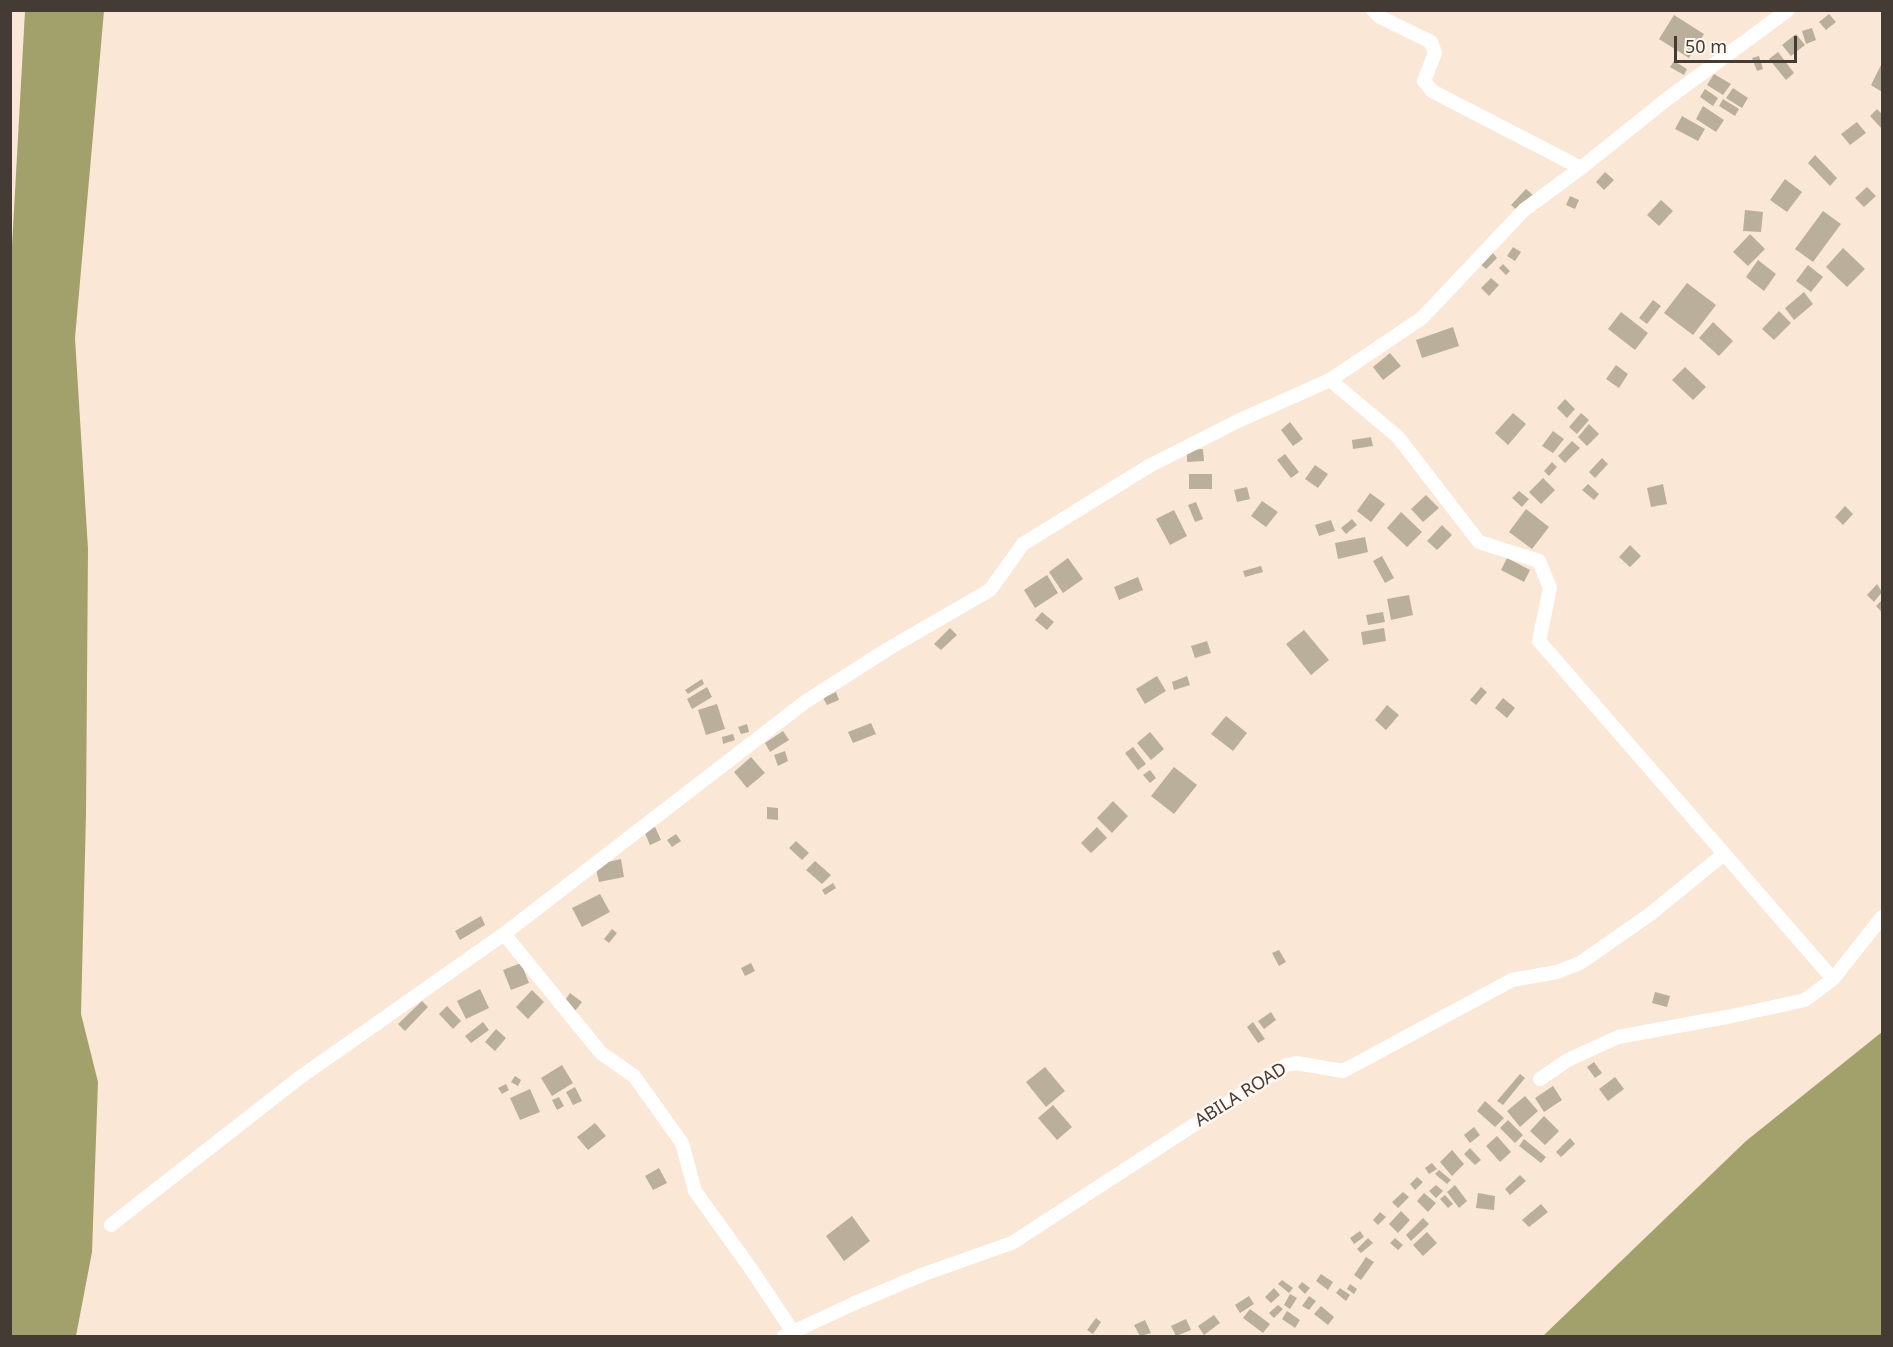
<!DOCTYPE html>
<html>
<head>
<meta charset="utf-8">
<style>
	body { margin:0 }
	#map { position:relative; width:1893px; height:1347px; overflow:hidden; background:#fbe7d6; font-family:"Noto Sans",sans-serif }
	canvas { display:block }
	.frame { position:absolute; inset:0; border:12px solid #433b34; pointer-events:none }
	.scale { position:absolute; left:1674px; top:36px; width:123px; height:27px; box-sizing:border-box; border:3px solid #433b34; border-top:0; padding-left:8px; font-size:18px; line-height:21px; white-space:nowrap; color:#433b34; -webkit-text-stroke:4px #fff7f0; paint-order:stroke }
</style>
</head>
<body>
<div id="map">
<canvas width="1893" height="1347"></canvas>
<div class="frame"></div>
<div class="scale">50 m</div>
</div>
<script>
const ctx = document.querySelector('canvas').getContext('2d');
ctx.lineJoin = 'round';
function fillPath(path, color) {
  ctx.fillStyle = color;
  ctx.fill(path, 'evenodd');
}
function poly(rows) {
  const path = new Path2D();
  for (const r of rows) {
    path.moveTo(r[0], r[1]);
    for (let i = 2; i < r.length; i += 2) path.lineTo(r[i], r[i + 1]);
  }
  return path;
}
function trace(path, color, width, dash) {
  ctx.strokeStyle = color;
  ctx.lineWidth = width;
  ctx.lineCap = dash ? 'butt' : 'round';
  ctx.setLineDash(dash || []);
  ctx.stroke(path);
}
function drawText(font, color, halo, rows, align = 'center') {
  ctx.font = font + ' "Noto Sans",sans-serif';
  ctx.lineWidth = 5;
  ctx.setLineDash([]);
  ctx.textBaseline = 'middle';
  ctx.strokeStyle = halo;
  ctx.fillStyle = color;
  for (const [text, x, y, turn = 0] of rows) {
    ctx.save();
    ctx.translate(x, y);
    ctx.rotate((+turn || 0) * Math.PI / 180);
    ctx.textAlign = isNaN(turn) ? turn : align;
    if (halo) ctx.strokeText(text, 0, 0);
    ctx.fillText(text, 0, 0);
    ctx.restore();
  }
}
const water = poly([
	[25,11,104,11,75,338,88,549,86,814,81,1014,98,1082,92,1252,76,1336,10,1336,10,282],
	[1882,1032,1882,1336,1543,1336,1746,1141]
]);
const building = poly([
	[1829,14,1836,22,1826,30,1819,22],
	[1674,15,1704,34,1689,58,1659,39],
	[1812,28,1816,40,1806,44,1802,31],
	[1796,34,1805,45,1791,56,1782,45],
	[1778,52,1794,73,1786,80,1769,59],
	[1759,56,1763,69,1757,71,1752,58],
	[1674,61,1687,69,1684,75,1670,67],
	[1881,65,1882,66,1882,92,1871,85],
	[1714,74,1731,84,1723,95,1707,85],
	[1733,88,1748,98,1742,108,1726,98],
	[1705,89,1718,98,1713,106,1700,97],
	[1723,99,1739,109,1735,116,1719,106],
	[1703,106,1724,120,1716,132,1696,119],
	[1877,109,1882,114,1882,129,1870,116],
	[1682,116,1705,129,1698,141,1675,129],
	[1857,122,1866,133,1850,145,1841,134],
	[1815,155,1837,178,1830,186,1808,163],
	[1605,172,1614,180,1604,190,1596,182],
	[1785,179,1802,192,1787,212,1770,200],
	[1867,187,1876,196,1864,207,1855,198],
	[1526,189,1534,196,1519,212,1511,205],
	[1570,196,1579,200,1575,209,1566,205],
	[1661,200,1673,211,1659,226,1647,215],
	[1745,210,1763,212,1761,232,1743,231],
	[1823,211,1841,224,1813,262,1795,249],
	[1750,234,1765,249,1748,266,1733,252],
	[1513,247,1521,252,1515,261,1507,256],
	[1843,248,1865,269,1847,287,1826,267],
	[1492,252,1497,258,1486,269,1480,264],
	[1758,260,1776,274,1764,291,1746,277],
	[1503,264,1510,271,1506,275,1499,268],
	[1808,265,1823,277,1811,292,1796,281],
	[1491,278,1499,285,1489,296,1481,288],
	[1687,283,1716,305,1693,335,1664,313],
	[1804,292,1813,304,1794,320,1785,308],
	[1653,300,1661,306,1647,324,1639,318],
	[1779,311,1791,323,1774,340,1762,329],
	[1621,312,1648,333,1635,350,1608,329],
	[1713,322,1733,341,1719,356,1699,338],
	[1453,327,1459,346,1422,358,1416,340],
	[1390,353,1401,366,1383,380,1373,367],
	[1616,365,1628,374,1619,388,1606,379],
	[1685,367,1706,387,1693,400,1672,380],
	[1565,399,1575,409,1567,418,1557,408],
	[1513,413,1526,424,1508,445,1495,433],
	[1581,413,1589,420,1577,434,1569,427],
	[1290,422,1303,439,1293,446,1281,430],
	[1589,424,1599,434,1587,446,1578,437],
	[1553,431,1564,439,1553,453,1542,446],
	[1371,437,1373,446,1353,449,1352,440],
	[1572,441,1580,448,1565,463,1558,456],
	[1203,449,1204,461,1187,462,1187,450],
	[1285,454,1299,472,1291,478,1277,460],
	[1602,458,1608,464,1595,478,1589,472],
	[1552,462,1557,467,1549,476,1544,471],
	[1315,465,1328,474,1318,488,1305,479],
	[1189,474,1212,474,1212,489,1189,489],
	[1543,478,1555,490,1541,504,1529,492],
	[1588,484,1599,494,1594,500,1582,490],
	[1663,484,1667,504,1651,507,1647,488],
	[1247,487,1250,499,1237,502,1234,490],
	[1519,491,1529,499,1522,507,1512,498],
	[1370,493,1385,504,1371,522,1357,511],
	[1426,495,1439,508,1423,522,1411,509],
	[1262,501,1278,512,1266,527,1251,516],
	[1196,502,1203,519,1195,522,1188,505],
	[1845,506,1853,514,1843,525,1835,517],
	[1526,509,1549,527,1532,549,1509,532],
	[1174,510,1187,536,1170,545,1156,519],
	[1401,512,1422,532,1407,547,1387,528],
	[1352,519,1357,525,1346,534,1341,528],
	[1331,520,1335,531,1319,536,1315,525],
	[1442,525,1452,535,1437,550,1427,541],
	[1365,537,1368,552,1338,559,1335,543],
	[1630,545,1641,556,1630,567,1619,557],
	[1382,556,1394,578,1385,583,1373,561],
	[1068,558,1083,579,1063,593,1049,572],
	[1507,558,1530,570,1524,582,1501,570],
	[1261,566,1263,572,1245,577,1243,571],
	[1047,575,1058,593,1035,608,1024,590],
	[1138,577,1143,590,1119,600,1114,587],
	[1877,584,1882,592,1874,602,1867,595],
	[1409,595,1413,615,1391,620,1387,599],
	[1882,600,1882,612,1876,606],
	[1042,612,1054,622,1047,630,1035,620],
	[1383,612,1385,622,1368,625,1366,615],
	[950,628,957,635,941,650,934,644],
	[1384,628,1386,641,1363,645,1361,632],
	[1304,630,1329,660,1311,675,1286,644],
	[1207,641,1211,653,1195,658,1191,646],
	[1157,676,1166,691,1145,704,1136,689],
	[1187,676,1190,685,1174,690,1172,682],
	[702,679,704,684,688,694,685,690],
	[707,687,712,697,692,709,687,699],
	[1481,687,1487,692,1476,705,1470,700],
	[836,692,839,700,827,705,823,698],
	[1503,698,1515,708,1507,718,1495,708],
	[717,704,725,729,706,735,698,710],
	[1387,705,1399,715,1386,730,1375,720],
	[1226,716,1247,733,1233,751,1211,734],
	[871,723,876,734,853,743,848,732],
	[747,724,749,732,741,734,738,727],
	[783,731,789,740,770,752,765,743],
	[1150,732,1164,749,1151,760,1137,743],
	[733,734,735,740,723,744,722,737],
	[1133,747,1146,764,1138,770,1125,753],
	[785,751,788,761,778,766,774,755],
	[751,757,765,773,747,788,734,772],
	[1174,767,1197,785,1174,814,1151,796],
	[1150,770,1156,778,1150,783,1143,775],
	[1113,801,1128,816,1112,833,1097,818],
	[767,807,778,808,778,820,767,819],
	[655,827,661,840,650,845,644,831],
	[1097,827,1107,838,1091,853,1081,843],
	[676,834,681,841,672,847,667,840],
	[796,841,809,853,802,860,789,848],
	[621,859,624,877,599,882,595,865],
	[815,861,831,875,822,884,806,870],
	[833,883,836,888,825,895,822,890],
	[600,894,610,912,582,927,572,908],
	[481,916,485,925,460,940,455,931],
	[612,929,617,933,609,943,604,939],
	[1279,950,1286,962,1279,966,1272,953],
	[521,963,529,983,511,990,503,970],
	[751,963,755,971,745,976,741,968],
	[480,989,489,1008,466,1019,457,1001],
	[532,990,544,1002,528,1019,516,1007],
	[1655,992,1670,996,1667,1007,1652,1003],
	[570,993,582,1002,575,1011,564,1002],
	[422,1001,428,1007,405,1031,398,1024],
	[447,1006,461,1021,453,1029,439,1014],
	[1271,1012,1276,1020,1264,1029,1258,1021],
	[483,1022,489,1030,471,1043,465,1036],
	[1253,1022,1265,1039,1258,1043,1247,1027],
	[496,1029,506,1038,495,1051,485,1042],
	[1594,1062,1602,1073,1595,1078,1587,1067],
	[562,1065,573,1083,552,1096,541,1078],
	[1045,1067,1065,1091,1046,1107,1026,1082],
	[1520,1074,1525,1078,1503,1105,1497,1101],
	[515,1076,521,1080,518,1086,511,1082],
	[1615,1077,1624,1089,1608,1101,1599,1089],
	[506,1084,509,1090,502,1094,498,1088],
	[1553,1086,1562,1100,1544,1112,1535,1098],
	[575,1087,582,1101,573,1105,566,1092],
	[530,1089,540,1112,520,1120,510,1098],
	[1525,1096,1538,1111,1520,1127,1507,1111],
	[559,1097,564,1106,557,1110,552,1100],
	[1485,1101,1504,1118,1495,1127,1477,1111],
	[1053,1105,1072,1127,1057,1140,1038,1118],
	[1544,1116,1559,1131,1545,1145,1530,1131],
	[1508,1120,1523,1135,1515,1143,1500,1128],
	[595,1123,606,1136,588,1150,577,1137],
	[1474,1127,1480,1135,1470,1143,1464,1135],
	[1497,1136,1511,1152,1500,1162,1486,1146],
	[1570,1138,1575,1144,1561,1157,1556,1152],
	[1524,1139,1546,1157,1541,1163,1519,1146],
	[1470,1148,1481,1160,1475,1165,1464,1154],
	[1452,1150,1464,1164,1452,1176,1440,1162],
	[1432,1163,1437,1169,1429,1174,1425,1168],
	[659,1168,667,1183,653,1190,645,1176],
	[1439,1170,1451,1180,1447,1184,1435,1174],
	[1520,1175,1526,1181,1510,1195,1505,1189],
	[1417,1177,1423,1182,1415,1190,1410,1184],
	[1436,1185,1443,1191,1436,1198,1429,1191],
	[1455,1185,1467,1201,1459,1208,1447,1192],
	[1403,1192,1409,1197,1398,1208,1392,1202],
	[1424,1193,1436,1203,1428,1212,1417,1201],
	[1478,1193,1495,1196,1494,1210,1476,1208],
	[1445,1195,1453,1204,1448,1208,1440,1199],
	[1541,1204,1548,1212,1529,1227,1522,1220],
	[1401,1211,1410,1220,1398,1233,1389,1224],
	[1380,1212,1386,1217,1378,1225,1373,1220],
	[852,1216,870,1241,844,1261,826,1236],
	[1423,1218,1429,1224,1411,1241,1406,1235],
	[1360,1231,1364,1237,1354,1244,1350,1238],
	[1427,1232,1437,1243,1423,1256,1413,1245],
	[1368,1238,1373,1243,1361,1253,1357,1249],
	[1395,1238,1403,1245,1398,1250,1390,1243],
	[1366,1257,1374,1262,1361,1280,1354,1275],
	[1321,1274,1333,1282,1328,1290,1316,1281],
	[1282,1280,1293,1288,1289,1293,1278,1284],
	[1302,1282,1310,1288,1305,1294,1298,1287],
	[1350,1284,1357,1289,1354,1294,1347,1289],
	[1274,1288,1280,1295,1271,1303,1265,1297],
	[1340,1288,1350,1295,1346,1301,1336,1293],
	[1290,1294,1297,1298,1290,1309,1284,1305],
	[1249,1296,1254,1304,1240,1313,1235,1305],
	[1309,1296,1316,1301,1309,1310,1302,1306],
	[1278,1305,1283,1309,1274,1318,1269,1313],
	[1321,1306,1334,1317,1328,1325,1314,1314],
	[1250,1309,1270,1324,1263,1333,1243,1318],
	[1287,1311,1300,1320,1295,1328,1282,1319],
	[1214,1315,1220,1323,1204,1335,1198,1326],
	[1096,1318,1101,1322,1093,1334,1087,1330],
	[1186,1319,1191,1330,1176,1336,1171,1326],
	[1145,1320,1151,1333,1140,1336,1134,1325]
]);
const minor = poly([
	[1373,10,1380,17,1431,42,1435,53,1424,81,1432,91,1581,168],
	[1330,380,1398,437,1479,542,1539,561,1550,588,1539,641,1833,979],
	[504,934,601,1053,634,1076,682,1143,695,1191,751,1269,793,1332],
	[1540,1079,1568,1060,1618,1037,1732,1016,1805,1000,1833,979,1882,917],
	[111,1225,299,1078,504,934,805,702,888,649,990,590,1023,544,1149,466,1238,421,1330,380,1422,318,1524,210,1581,168,1667,99,1788,10],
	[784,1336,855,1303,924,1274,1012,1243,1286,1065,1296,1063,1343,1071,1512,980,1557,972,1580,963,1649,915,1724,854]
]);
const streetNames = [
	["ABILA ROAD",1241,1095,-32]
];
fillPath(water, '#a2a16b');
fillPath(building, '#b9af9a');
trace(minor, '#fff', 14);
drawText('18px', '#433b34', '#fff7f0', streetNames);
</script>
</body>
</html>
